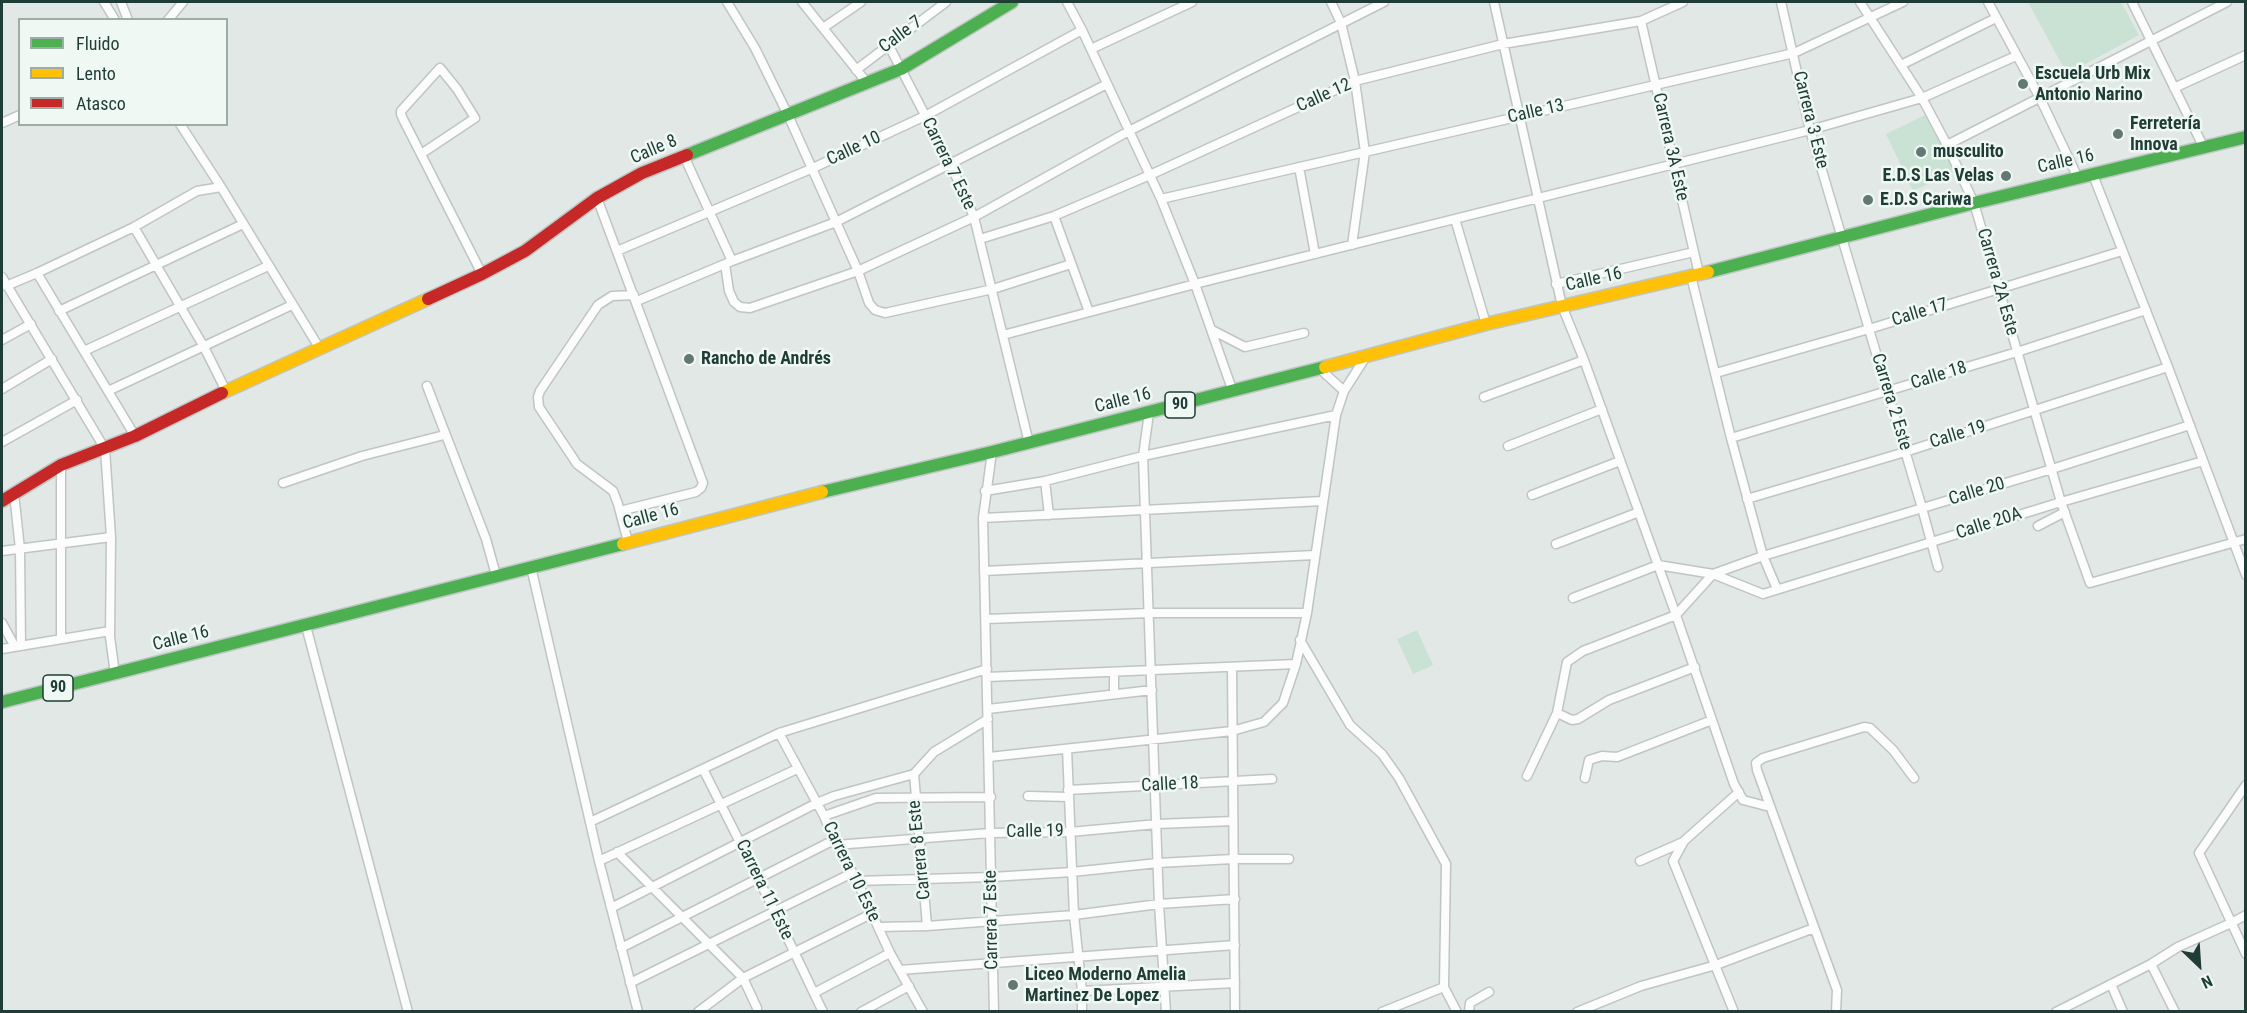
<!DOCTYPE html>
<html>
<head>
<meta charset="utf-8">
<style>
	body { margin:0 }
	#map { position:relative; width:2247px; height:1013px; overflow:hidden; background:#e2e8e6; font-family:"Roboto Condensed",sans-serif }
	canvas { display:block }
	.frame { position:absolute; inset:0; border:3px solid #1f3c36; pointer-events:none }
	.legend { position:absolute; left:18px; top:18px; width:210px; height:108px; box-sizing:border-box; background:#f0f8f4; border:2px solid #9cada8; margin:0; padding:8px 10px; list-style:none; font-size:18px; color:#1f3c36 }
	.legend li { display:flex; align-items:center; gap:12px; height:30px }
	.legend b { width:30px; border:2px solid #9cada8 }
	.north { position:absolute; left:2169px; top:935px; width:60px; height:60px; -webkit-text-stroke:4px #f0f8f4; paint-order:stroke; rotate:155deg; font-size:16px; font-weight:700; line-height:24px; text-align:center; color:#1f3c36 }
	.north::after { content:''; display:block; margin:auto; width:21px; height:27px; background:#1f3c36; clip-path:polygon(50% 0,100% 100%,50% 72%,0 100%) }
</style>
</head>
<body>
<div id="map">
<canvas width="2247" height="1013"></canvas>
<div class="frame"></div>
<ul class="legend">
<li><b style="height:8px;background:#4caf50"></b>Fluido</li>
<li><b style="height:8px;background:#ffc107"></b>Lento</li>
<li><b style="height:8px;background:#c62828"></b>Atasco</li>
</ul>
<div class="north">N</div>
</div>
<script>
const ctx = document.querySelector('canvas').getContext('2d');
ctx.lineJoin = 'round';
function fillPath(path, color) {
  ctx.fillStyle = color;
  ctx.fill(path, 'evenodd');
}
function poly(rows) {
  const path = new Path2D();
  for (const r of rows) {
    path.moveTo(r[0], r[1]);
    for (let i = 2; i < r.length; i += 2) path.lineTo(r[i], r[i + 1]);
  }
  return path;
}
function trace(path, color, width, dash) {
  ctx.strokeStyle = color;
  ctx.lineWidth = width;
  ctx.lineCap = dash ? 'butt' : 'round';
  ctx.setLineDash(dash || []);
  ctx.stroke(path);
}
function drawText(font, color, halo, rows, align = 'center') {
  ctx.font = font + ' "Roboto Condensed",sans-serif';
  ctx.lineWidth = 5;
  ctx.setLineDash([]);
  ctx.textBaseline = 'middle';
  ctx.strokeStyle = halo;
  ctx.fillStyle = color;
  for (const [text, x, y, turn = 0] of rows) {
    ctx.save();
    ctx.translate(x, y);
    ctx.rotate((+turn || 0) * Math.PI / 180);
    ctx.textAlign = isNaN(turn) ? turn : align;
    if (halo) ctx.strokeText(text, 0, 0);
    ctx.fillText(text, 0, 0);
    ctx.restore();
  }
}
const green = poly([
	[2028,2,2121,2,2139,35,2067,74],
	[1929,113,1956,171,1913,191,1886,134],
	[1417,630,1433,665,1413,674,1397,639]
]);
const street = poly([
	[104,2,115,20],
	[121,2,128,20],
	[727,2,755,48,788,115,858,271,869,303,875,310,885,313,993,289,1071,264],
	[802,2,868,84],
	[1067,2,1082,30,1161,199,1195,284,1233,392],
	[1331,2,1341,23,1355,81,1365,152,1352,245],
	[1494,2,1562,306,1584,360,1676,615,1734,784,1743,800,1770,807],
	[1781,2,1810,130,1922,508,1938,567],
	[1860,2,1922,98,1947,145,1974,203,2061,502,2090,583,2246,539],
	[1988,2,2040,98,2078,178],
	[2132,2,2204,148],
	[168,20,183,2],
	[1641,21,1699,274],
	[823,28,861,2],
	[888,44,950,163,974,217,1029,443],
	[1091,49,1192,2],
	[1901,65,1996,18],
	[856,70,946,2],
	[2174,88,2246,55],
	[2,123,20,115],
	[180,124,221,187,320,349],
	[1947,145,2227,2],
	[421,154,475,118,457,89,440,68,401,111,401,114,403,119,482,274],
	[684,156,732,261],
	[1299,167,1315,254],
	[2093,175,2168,367,2246,575],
	[597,198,703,483,701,488,696,492,620,511],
	[1161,199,1794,53,1903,2],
	[1054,216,1089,312],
	[1455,219,1486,324],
	[134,227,204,347,226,391],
	[980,239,1054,216,1150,175,1355,81,1503,44,1641,21,1683,2],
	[617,251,813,168,925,116,1082,30],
	[725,264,729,291,734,302,740,307,750,308,858,271,974,217,1129,131,1384,2],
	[37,273,135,436],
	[1691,276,1731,438,1763,556,1777,589],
	[2,277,105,449,111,537,110,637,115,674],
	[1556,284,1694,252],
	[6,286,37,273,134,227,197,191,221,187],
	[637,301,732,261,836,222,1107,84],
	[59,311,243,224],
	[1212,330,1245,347,1304,333],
	[1003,335,1195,284,1810,130,1922,98,2016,56],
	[2,340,31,324],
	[84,351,268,266],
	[1319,368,1344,391],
	[1716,373,1869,329,2122,251],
	[427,386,486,539,496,575],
	[2,389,52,359],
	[108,391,292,305],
	[1484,397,1584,360],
	[1149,413,1143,456,1159,904,1166,1012],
	[1731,438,2017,352,2146,310],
	[2,442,77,400],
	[1508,446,1602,409],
	[992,452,983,518,994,1012],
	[1045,481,1049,515],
	[283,483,362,456,444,435],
	[985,491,1045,481,1143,456,1336,415],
	[14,493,20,549,21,646],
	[1532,495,1620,461],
	[1747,499,1905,452,2168,367],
	[983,518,1323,501],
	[2038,526,2065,512],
	[628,542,618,504,613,491,577,464,539,407,538,397,540,391,598,305,612,296,634,295],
	[1556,544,1639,512],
	[2,551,111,537],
	[531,567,599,861,638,1012],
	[984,571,1315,555],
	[1573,598,1658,565,1713,574,1763,594,2061,502,2203,461],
	[986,619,1150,613,1307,613],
	[2,623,14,645],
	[306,626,408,1012],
	[61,639,61,465],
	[1300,640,1350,725,1382,754,1399,778,1446,864,1444,987],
	[2,649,110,631],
	[1232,667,1235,1012],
	[1114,672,1114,694],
	[987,677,1296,664],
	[988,709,1152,690],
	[1557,713,1572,720,1578,719,1609,700,1695,667],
	[779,733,824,816,834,840,857,881,890,953,923,1012],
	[1067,749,1074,915,1082,991,1082,1012],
	[989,757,1232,731,1264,722,1283,703,1296,664,1307,613,1336,415,1344,391,1365,358],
	[703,769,775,912,823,1012],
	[914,774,927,926],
	[1527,776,1557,713,1567,662,1583,651,1676,615,1713,574,1763,556,2052,469,2190,425],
	[1585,778,1589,760,1602,756,1617,757,1712,720],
	[2246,785,2199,853,2246,954],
	[1068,790,1272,779],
	[1028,796,1069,797],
	[824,816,876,798,991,797],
	[590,822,779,733,987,669],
	[836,845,990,833,1070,832,1157,824,1233,821],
	[617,852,743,978,757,1008],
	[599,861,797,769],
	[1640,861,1683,842],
	[857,881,992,877,1072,872,1158,863,1233,859,1289,859],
	[611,908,817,803,834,796,914,774,934,752,988,719],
	[878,927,927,926,1074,915,1159,904,1235,899],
	[621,948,834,840],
	[2151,964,2175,1012],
	[900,970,1235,945],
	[630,983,852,873],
	[2111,984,2123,1012],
	[1082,991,1235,983],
	[814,993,890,953],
	[698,1012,743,978,871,914],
	[861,1012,909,986],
	[1382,1012,1444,987,1457,1012],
	[1469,1012,1470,1003,1489,992],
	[1577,1012,1641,986,1716,965,1814,928],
	[1734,1012,1673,861,1684,841,1739,792],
	[1836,1012,1837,990,1757,770,1756,763,1763,758,1864,727,1870,728,1893,750,1914,778],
	[2056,1012,2151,964,2178,947,2231,923,2246,915]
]);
const fast = poly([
	[687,155,901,69,1012,2],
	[1708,272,1974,203,2246,137],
	[822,492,992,452,1325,367],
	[2,702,623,544]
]);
const slow = poly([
	[1325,367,1486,324,1708,272],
	[222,393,428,299],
	[623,544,822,492]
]);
const jam = poly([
	[428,299,482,274,525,251,597,198,642,173,687,155],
	[2,501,61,465,135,436,222,393]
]);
const markers = [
	[2023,84,6,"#637874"],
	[2118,134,6,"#637874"],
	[1921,152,6,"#637874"],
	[2006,176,6,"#637874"],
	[1868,200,6,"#637874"],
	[689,359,6,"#637874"],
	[1013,985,6,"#637874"]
];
const shields = [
	[1180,405,30],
	[58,688,30]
];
const shieldNames = [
	["90",1180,405],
	["90",58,688]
];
const streetNames = [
	["Calle 7",901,35,-37],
	["Calle 12",1324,96,-24],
	["Calle 13",1536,112,-13],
	["Carrera 3 Este",1810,120,76],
	["Carrera 3A Este",1670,147,77],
	["Calle 10",854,149,-25],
	["Calle 8",654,150,-23],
	["Calle 16",2066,162,-13],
	["Carrera 7 Este",948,164,64],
	["Calle 16",1594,280,-13],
	["Carrera 2A Este",1997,282,74],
	["Calle 17",1920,313,-17],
	["Calle 18",1939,376,-17],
	["Calle 16",1123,401,-14],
	["Carrera 2 Este",1891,402,73],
	["Calle 19",1958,435,-17],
	["Calle 20",1977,492,-17],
	["Calle 16",651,517,-15],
	["Calle 20A",1989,524,-18],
	["Calle 16",181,639,-14],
	["Calle 18",1170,785,-3],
	["Calle 19",1035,832,-1],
	["Carrera 8 Este",920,850,-96],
	["Carrera 10 Este",851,872,64],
	["Carrera 11 Este",764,890,64],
	["Carrera 7 Este",992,920,-91]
];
const poiNames = [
	["Escuela Urb Mix",2035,74],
	["Antonio Narino",2035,95],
	["Ferretería",2130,124],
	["Innova",2130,145],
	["musculito",1933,152],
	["E.D.S Las Velas",1994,176,"right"],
	["E.D.S Cariwa",1880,200],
	["Rancho de Andrés",701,359],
	["Liceo Moderno Amelia",1025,975],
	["Martinez De Lopez",1025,996]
];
fillPath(green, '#cae2d3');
trace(street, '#bfc5c3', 11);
trace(fast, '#bdc6c3', 15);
trace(slow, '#bdc6c3', 15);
trace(jam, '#bdc6c3', 15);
trace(street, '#fbfcfb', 8);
trace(fast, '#4caf50', 12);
trace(slow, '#ffc107', 12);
trace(jam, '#c62828', 12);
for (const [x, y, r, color] of markers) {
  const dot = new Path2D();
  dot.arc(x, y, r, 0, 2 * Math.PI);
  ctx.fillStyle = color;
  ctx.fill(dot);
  trace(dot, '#f0f8f4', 2);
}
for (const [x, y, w] of shields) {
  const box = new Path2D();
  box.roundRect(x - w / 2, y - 13, w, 26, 4.5);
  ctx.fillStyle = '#f0f8f4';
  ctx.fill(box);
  trace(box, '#1f3c36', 1.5);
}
drawText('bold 16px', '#1f3c36', null, shieldNames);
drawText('18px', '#1f3c36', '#f0f8f4', streetNames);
drawText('bold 18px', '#1f3c36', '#f0f8f4', poiNames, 'left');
</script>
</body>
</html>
